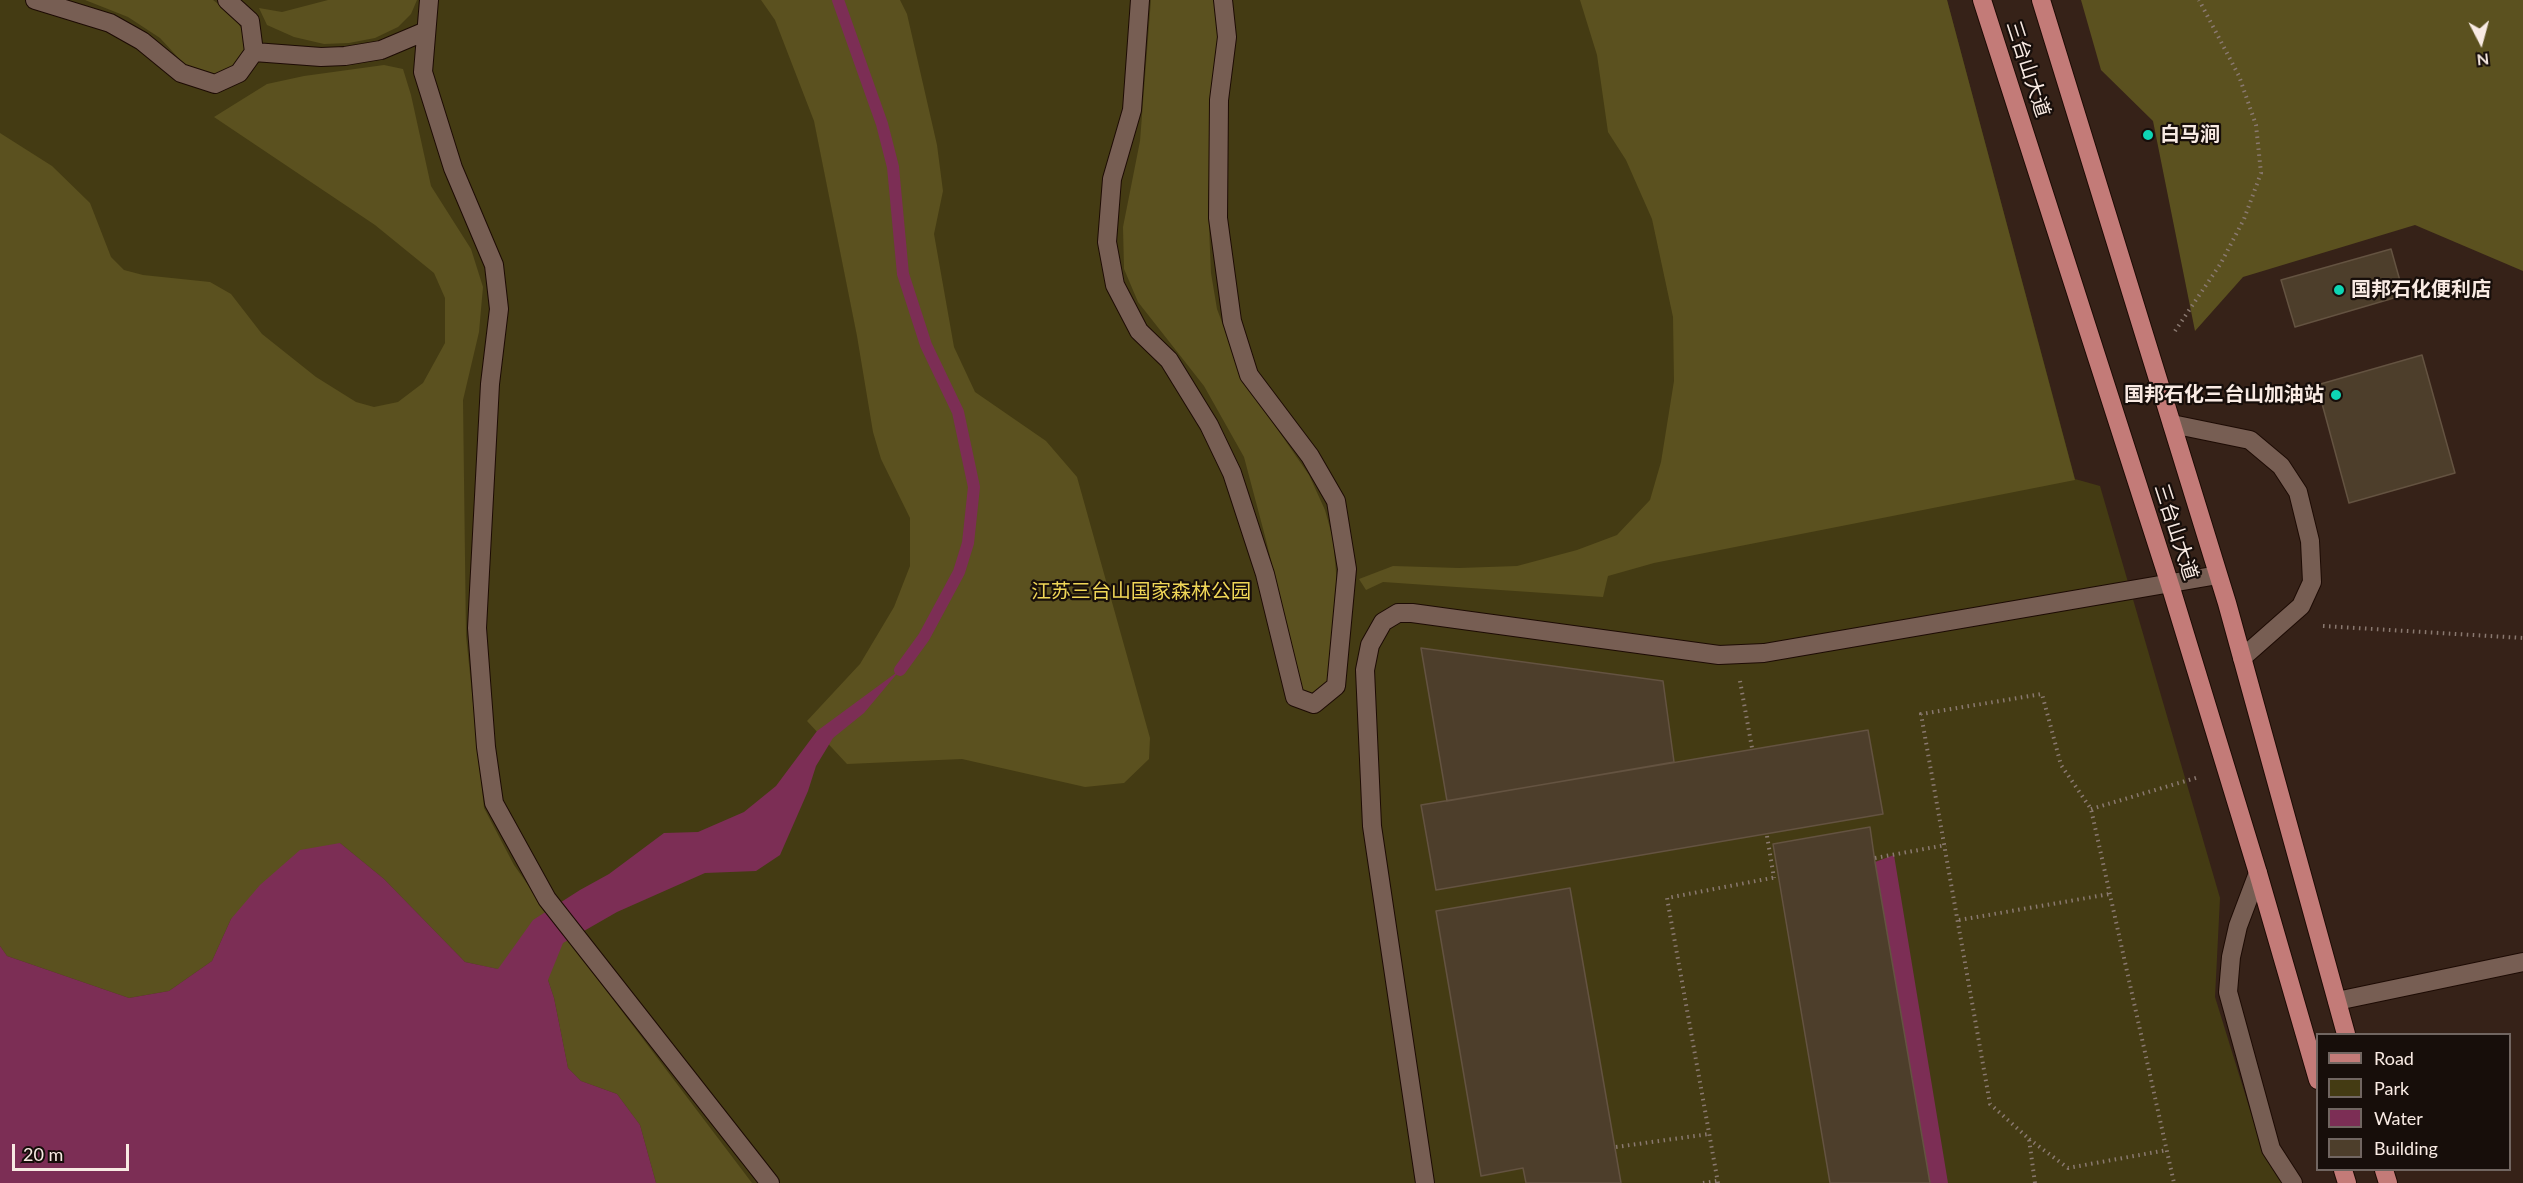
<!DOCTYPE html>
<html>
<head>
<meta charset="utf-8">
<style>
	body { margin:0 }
	#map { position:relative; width:2523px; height:1183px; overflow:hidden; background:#362218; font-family:Lato,sans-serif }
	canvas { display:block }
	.legend { position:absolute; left:2316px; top:1033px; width:195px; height:138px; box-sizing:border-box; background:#170e0a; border:2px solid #716661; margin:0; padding:8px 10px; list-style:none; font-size:18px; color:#f8eae3 }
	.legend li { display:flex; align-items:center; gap:12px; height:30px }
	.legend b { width:30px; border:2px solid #716661 }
	.north { position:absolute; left:2451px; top:12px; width:60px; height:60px; -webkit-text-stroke:4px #170e0a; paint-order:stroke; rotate:174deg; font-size:16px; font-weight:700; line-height:24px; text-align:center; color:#f8eae3 }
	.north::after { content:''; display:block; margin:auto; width:21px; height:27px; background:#f8eae3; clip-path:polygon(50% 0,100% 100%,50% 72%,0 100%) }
	.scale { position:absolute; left:12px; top:1144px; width:117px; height:27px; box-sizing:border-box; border:3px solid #f8eae3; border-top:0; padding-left:8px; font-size:18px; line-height:21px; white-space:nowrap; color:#f8eae3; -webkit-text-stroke:4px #170e0a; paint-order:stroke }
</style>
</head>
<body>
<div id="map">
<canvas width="2523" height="1183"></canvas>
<ul class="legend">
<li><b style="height:8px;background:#c37b78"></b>Road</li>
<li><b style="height:16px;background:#443b13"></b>Park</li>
<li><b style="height:16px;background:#7c2e55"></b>Water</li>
<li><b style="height:16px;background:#4d3e2b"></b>Building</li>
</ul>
<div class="north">N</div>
<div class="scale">20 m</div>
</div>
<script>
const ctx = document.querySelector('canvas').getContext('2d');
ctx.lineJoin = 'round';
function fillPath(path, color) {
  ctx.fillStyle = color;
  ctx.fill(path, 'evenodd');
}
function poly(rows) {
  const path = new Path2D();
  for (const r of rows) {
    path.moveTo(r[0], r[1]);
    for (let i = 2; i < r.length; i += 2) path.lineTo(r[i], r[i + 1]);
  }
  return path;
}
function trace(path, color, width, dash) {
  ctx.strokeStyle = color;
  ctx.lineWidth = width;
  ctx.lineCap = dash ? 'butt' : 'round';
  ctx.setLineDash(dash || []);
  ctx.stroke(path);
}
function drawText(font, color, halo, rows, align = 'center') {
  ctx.font = font + ' Lato,"Noto Sans SC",sans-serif';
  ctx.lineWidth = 4.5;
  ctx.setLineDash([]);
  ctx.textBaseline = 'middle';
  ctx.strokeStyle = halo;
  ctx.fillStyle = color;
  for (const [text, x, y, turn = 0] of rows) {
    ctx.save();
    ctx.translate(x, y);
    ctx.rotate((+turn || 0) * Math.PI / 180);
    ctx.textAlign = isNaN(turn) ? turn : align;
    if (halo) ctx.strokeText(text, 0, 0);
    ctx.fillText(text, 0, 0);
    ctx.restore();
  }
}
const green = poly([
	[0,0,1947,0,2075,479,2100,486,2220,898,2215,997,2263,1152,2282,1183,0,1183]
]);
const forest = poly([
	[85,0,213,0,233,15,241,28,245,45,242,58,236,67,214,77,185,65,160,38,128,17],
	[328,0,417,0,411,14,398,27,375,38,349,43,324,44,294,37,267,25,259,8,282,12],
	[761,0,900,0,907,14,937,145,943,191,934,234,954,347,975,392,1046,441,1077,477,1150,738,1149,759,1124,783,1085,787,962,759,847,764,807,721,860,664,894,607,910,566,910,518,881,459,873,432,857,336,814,121,775,20],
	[1151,0,1216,0,1219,20,1218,50,1212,119,1208,204,1211,273,1217,309,1244,381,1309,475,1325,510,1333,539,1338,595,1332,678,1323,690,1311,694,1302,689,1266,540,1244,457,1204,386,1138,302,1124,269,1123,227,1140,141],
	[1580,0,1947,0,2075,480,1654,563,1608,576,1603,597,1383,582,1366,590,1359,579,1393,566,1459,568,1517,566,1577,550,1617,535,1650,500,1661,462,1674,381,1673,317,1652,219,1626,160,1608,132,1597,55],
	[2081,0,2523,0,2523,271,2415,225,2243,277,2195,331,2153,121,2101,70],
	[384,65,403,69,411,95,431,186,471,249,483,287,479,332,463,400,466,636,484,808,514,865,546,911,752,1183,656,1183,640,1125,617,1094,581,1081,568,1068,554,998,548,980,465,962,384,879,340,843,231,919,212,961,169,991,129,998,7,956,0,946,0,133,52,166,90,203,111,257,124,270,143,275,210,282,231,294,262,334,316,377,356,402,374,407,398,402,423,383,445,343,445,298,434,273,375,225,214,117,267,84,304,76]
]);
const water = poly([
	[900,670,864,713,833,738,816,766,808,791,780,855,756,871,705,873,617,912,563,943,548,980,554,998,568,1068,581,1081,617,1094,640,1125,656,1183,0,1183,0,946,7,956,129,998,169,991,212,961,231,919,260,885,300,850,340,843,384,879,465,962,498,969,533,920,580,890,609,874,664,833,698,832,744,812,776,786,817,731],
	[1894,855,1948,1183,1930,1183,1875,862]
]);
const stream = poly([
	[838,0,882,124,893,167,903,274,926,345,958,412,974,487,968,543,959,572,924,637,900,670]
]);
const building = poly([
	[2391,249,2404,295,2295,327,2281,280,2391,249],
	[2422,355,2455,473,2349,503,2317,385,2422,355],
	[1421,648,1663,681,1674,762,1447,801,1421,648],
	[1868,730,1883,814,1436,890,1421,805,1868,730],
	[1870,827,1875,862,1930,1183,1830,1183,1773,844,1870,827],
	[1570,888,1621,1183,1526,1183,1523,1168,1481,1176,1436,911,1570,888]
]);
const path = poly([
	[2175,331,2221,263,2244,219,2261,173,2256,125,2239,76,2199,0],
	[2323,626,2523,638],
	[1740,681,1752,748],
	[2091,809,2199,777],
	[1767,836,1774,878],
	[1875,858,1946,845],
	[1959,920,2110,894],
	[2029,1139,2068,1168,2167,1150],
	[1616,1147,1709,1134],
	[1703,1183,1717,1181],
	[1718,1183,1667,898,1777,877],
	[2035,1183,2029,1139,1990,1104,1921,714,2042,694,2061,765,2091,809,2174,1183]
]);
const minor = poly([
	[35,0,110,23,142,41,181,73,215,84,239,73,254,52,250,21,227,0],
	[429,0,423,72,453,168,494,265,499,309,490,384,477,628,486,747,494,803,547,899,770,1183],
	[1140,0,1132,110,1112,179,1107,242,1115,285,1139,331,1169,360,1209,425,1232,473,1265,574,1295,697,1314,704,1336,686,1347,569,1336,501,1310,456,1249,375,1232,321,1218,218,1219,100,1227,37,1223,0],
	[254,52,321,57,345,56,381,50,426,31],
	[2172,424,2250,440,2281,466,2298,492,2310,541,2312,582,2301,606,2242,658],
	[2258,873,2238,926,2231,957,2228,992,2271,1149,2293,1183],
	[2337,1001,2523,962],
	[1425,1183,1372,826,1365,670,1370,645,1383,622,1398,613,1412,613,1719,655,1764,653,2218,575]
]);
const major = poly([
	[1982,0,2171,588,2258,873,2318,1080],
	[2041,0,2227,603,2346,1034],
	[2343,1170,2347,1183],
	[2384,1170,2388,1183]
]);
const markers = [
	[2148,135,6,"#0ed5b4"],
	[2339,290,6,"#0ed5b4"],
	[2336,395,6,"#0ed5b4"]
];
const streetNames = [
	["三台山大道",2028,69,72],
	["三台山大道",2176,532,72]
];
const poiNames = [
	["白马涧",2160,135],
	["国邦石化便利店",2351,290],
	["国邦石化三台山加油站",2324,395,"right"]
];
const parkNames = [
	["江苏三台山国家森林公园",1141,592]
];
fillPath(green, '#443b13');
fillPath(forest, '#5b511f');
fillPath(water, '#7c2e55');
trace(stream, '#7c2e55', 12);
fillPath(building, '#4d3e2b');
trace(building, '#645341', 1.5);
trace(minor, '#1d0b04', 20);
trace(major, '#1d0b04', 20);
trace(path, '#8a7970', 4, [1.5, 4.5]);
trace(minor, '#775e53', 18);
trace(major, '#c37b78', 18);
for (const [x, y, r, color] of markers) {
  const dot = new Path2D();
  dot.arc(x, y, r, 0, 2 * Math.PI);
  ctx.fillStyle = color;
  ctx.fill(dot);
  trace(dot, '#170e0a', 2);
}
drawText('20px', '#f8eae3', '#170e0a', streetNames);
drawText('bold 20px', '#f8eae3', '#170e0a', poiNames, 'left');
drawText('20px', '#f0d657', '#170e0a', parkNames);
</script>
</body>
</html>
